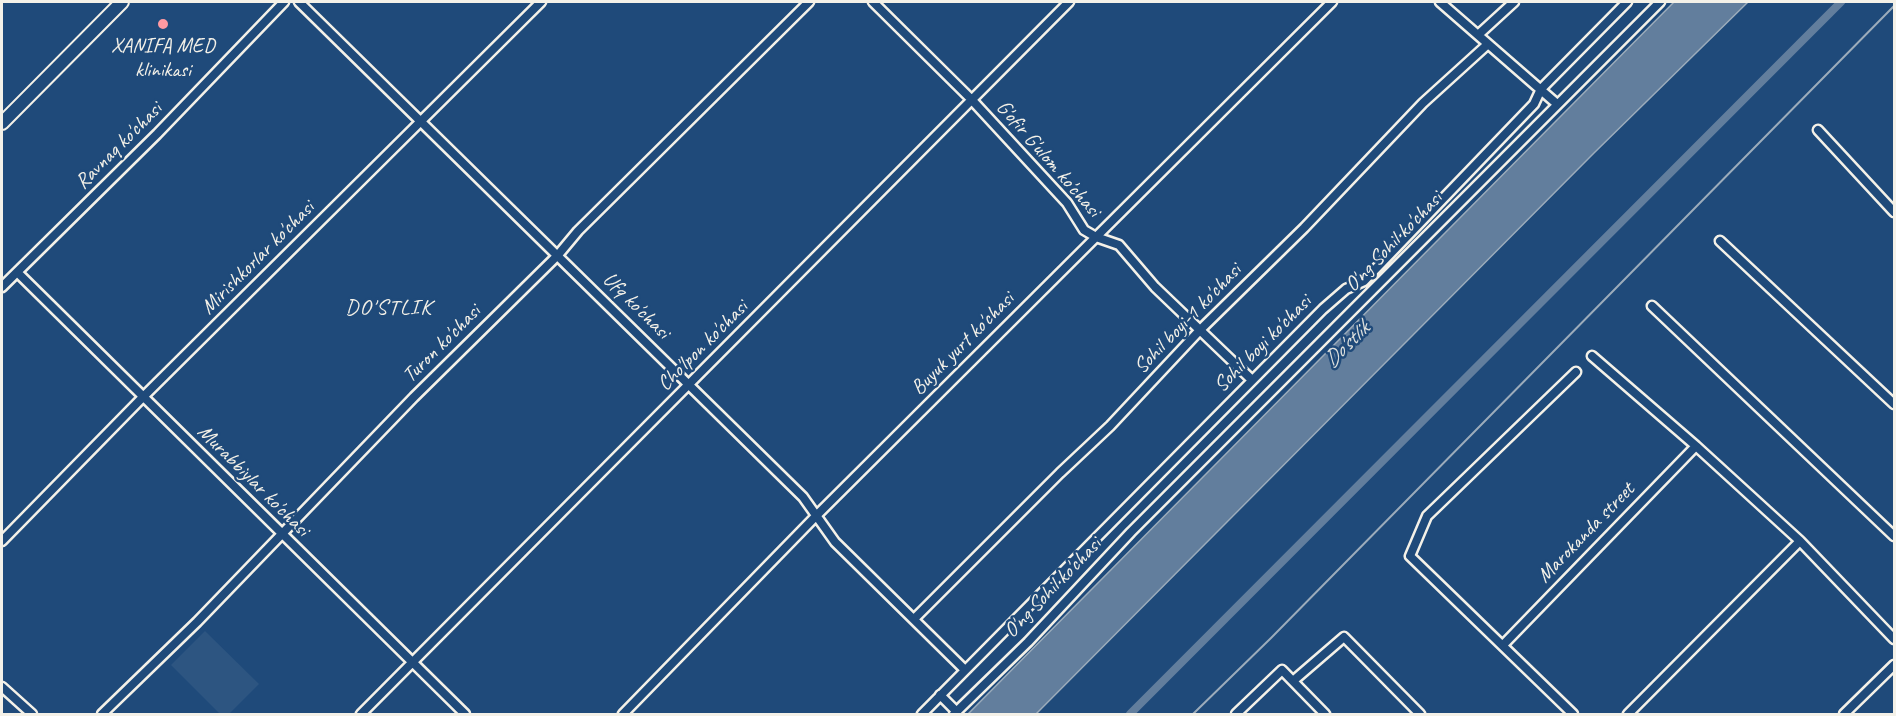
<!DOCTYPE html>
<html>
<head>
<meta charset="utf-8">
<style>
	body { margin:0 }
	#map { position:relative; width:1896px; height:716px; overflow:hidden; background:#1f4a7a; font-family:Caveat,sans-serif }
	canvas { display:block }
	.frame { position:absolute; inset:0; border:3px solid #f4f1e8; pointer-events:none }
</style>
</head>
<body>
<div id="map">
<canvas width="1896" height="716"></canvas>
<div class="frame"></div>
</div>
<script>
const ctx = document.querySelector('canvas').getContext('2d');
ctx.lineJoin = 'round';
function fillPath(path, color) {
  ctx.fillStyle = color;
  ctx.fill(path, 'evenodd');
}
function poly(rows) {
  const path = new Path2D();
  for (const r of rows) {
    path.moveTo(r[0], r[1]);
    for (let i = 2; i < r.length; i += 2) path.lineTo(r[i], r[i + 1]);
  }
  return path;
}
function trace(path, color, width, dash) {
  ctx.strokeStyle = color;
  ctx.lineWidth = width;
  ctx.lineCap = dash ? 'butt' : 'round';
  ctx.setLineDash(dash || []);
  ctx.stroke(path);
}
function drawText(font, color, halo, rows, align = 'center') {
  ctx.font = font + ' Caveat,sans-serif';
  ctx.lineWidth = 5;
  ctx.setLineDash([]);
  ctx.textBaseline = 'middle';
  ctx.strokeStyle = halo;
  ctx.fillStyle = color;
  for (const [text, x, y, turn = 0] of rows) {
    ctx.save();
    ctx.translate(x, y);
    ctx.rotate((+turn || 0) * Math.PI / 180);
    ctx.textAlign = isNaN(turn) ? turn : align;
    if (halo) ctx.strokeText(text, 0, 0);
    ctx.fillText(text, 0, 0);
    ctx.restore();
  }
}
const built = poly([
	[205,631,259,684,229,714,220,714,171,665]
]);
const water = poly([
	[1674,2,1748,2,1594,153,1036,714,968,714,1674,2]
]);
const stream = poly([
	[1193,714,1271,638,1894,6]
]);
const canal = poly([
	[1130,714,1841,2]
]);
const street = poly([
	[299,2,803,497,835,542,965,670],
	[873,2,971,99,1067,203,1084,230,1096,237,1119,245,1155,287,1252,380],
	[1440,2,1557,104],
	[1478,35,1514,2],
	[1818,130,1894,212],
	[1720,241,1894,404],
	[17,272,465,714],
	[2,287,157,134,284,2],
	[1652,306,1894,536],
	[1592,356,1696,446,1800,541,1894,639],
	[2,541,143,397,541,2],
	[914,619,1060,473,1110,426,1200,330,1304,228,1423,103,1488,44],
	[1503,645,1696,446],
	[1293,681,1344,637,1420,714],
	[2,687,32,714],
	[940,695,957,712],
	[102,714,197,622,414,397,558,255,578,231,809,2],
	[361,714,1069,2],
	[623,714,817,515,1332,2],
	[922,714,1323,309,1346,289,1364,281,1534,104,1541,89,1627,2],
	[954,714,1028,642,1131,532,1660,2],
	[1236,714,1282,670,1325,714],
	[1573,714,1410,556,1427,516,1576,372],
	[1628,714,1800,541],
	[1844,714,1894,665]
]);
const secondary = poly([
	[2,123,122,2]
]);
const markers = [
	[163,24,6,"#ff9aa2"]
];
const poiNames = [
	["XANIFA MED",163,46],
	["klinikasi",163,70]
];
const streetNames = [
	["Ravnaq ko'chasi",119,146,-45],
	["G'ofir G'ulom ko'chasi",1048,159,49],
	["O'ng Sohil ko'chasi",1394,242,-46],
	["Mirishkorlar ko'chasi",258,258,-45],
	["Ufq ko'chasi",636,306,45],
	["Sohil boyi-1 ko'chasi",1188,319,-46],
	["Turon ko'chasi",442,344,-45],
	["Buyuk yurt ko'chasi",963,344,-45],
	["Sohil boyi ko'chasi",1263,344,-45],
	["Cho'lpon ko'chasi",703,346,-45],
	["Murabbiylar ko'chasi",253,481,45],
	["Marokanda street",1586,533,-46],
	["O'ng Sohil ko'chasi",1053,588,-46]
];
const neighbourhoodNames = [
	["DO'STLIK",389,308]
];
const waterNames = [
	["Do'stlik",1347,345,-45]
];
fillPath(built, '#2d5581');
fillPath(water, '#627e9d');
trace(water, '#9cacbb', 1.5);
trace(stream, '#9cacbb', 2);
trace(canal, '#627e9d', 8);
trace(street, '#f4f1e8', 13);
trace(secondary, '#f4f1e8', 16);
trace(street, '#1f4a7a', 8);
trace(secondary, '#1f4a7a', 12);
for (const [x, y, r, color] of markers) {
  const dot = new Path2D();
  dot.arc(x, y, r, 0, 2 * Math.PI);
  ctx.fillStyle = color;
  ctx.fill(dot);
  trace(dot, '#1f4a7a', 2);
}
drawText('21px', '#f4f1e8', '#1f4a7a', poiNames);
drawText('21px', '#f4f1e8', '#1f4a7a', streetNames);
ctx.letterSpacing = '1.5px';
drawText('22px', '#f4f1e8', '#1f4a7a', neighbourhoodNames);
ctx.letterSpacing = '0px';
drawText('italic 22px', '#dee0dd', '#1f4a7a', waterNames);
</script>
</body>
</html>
